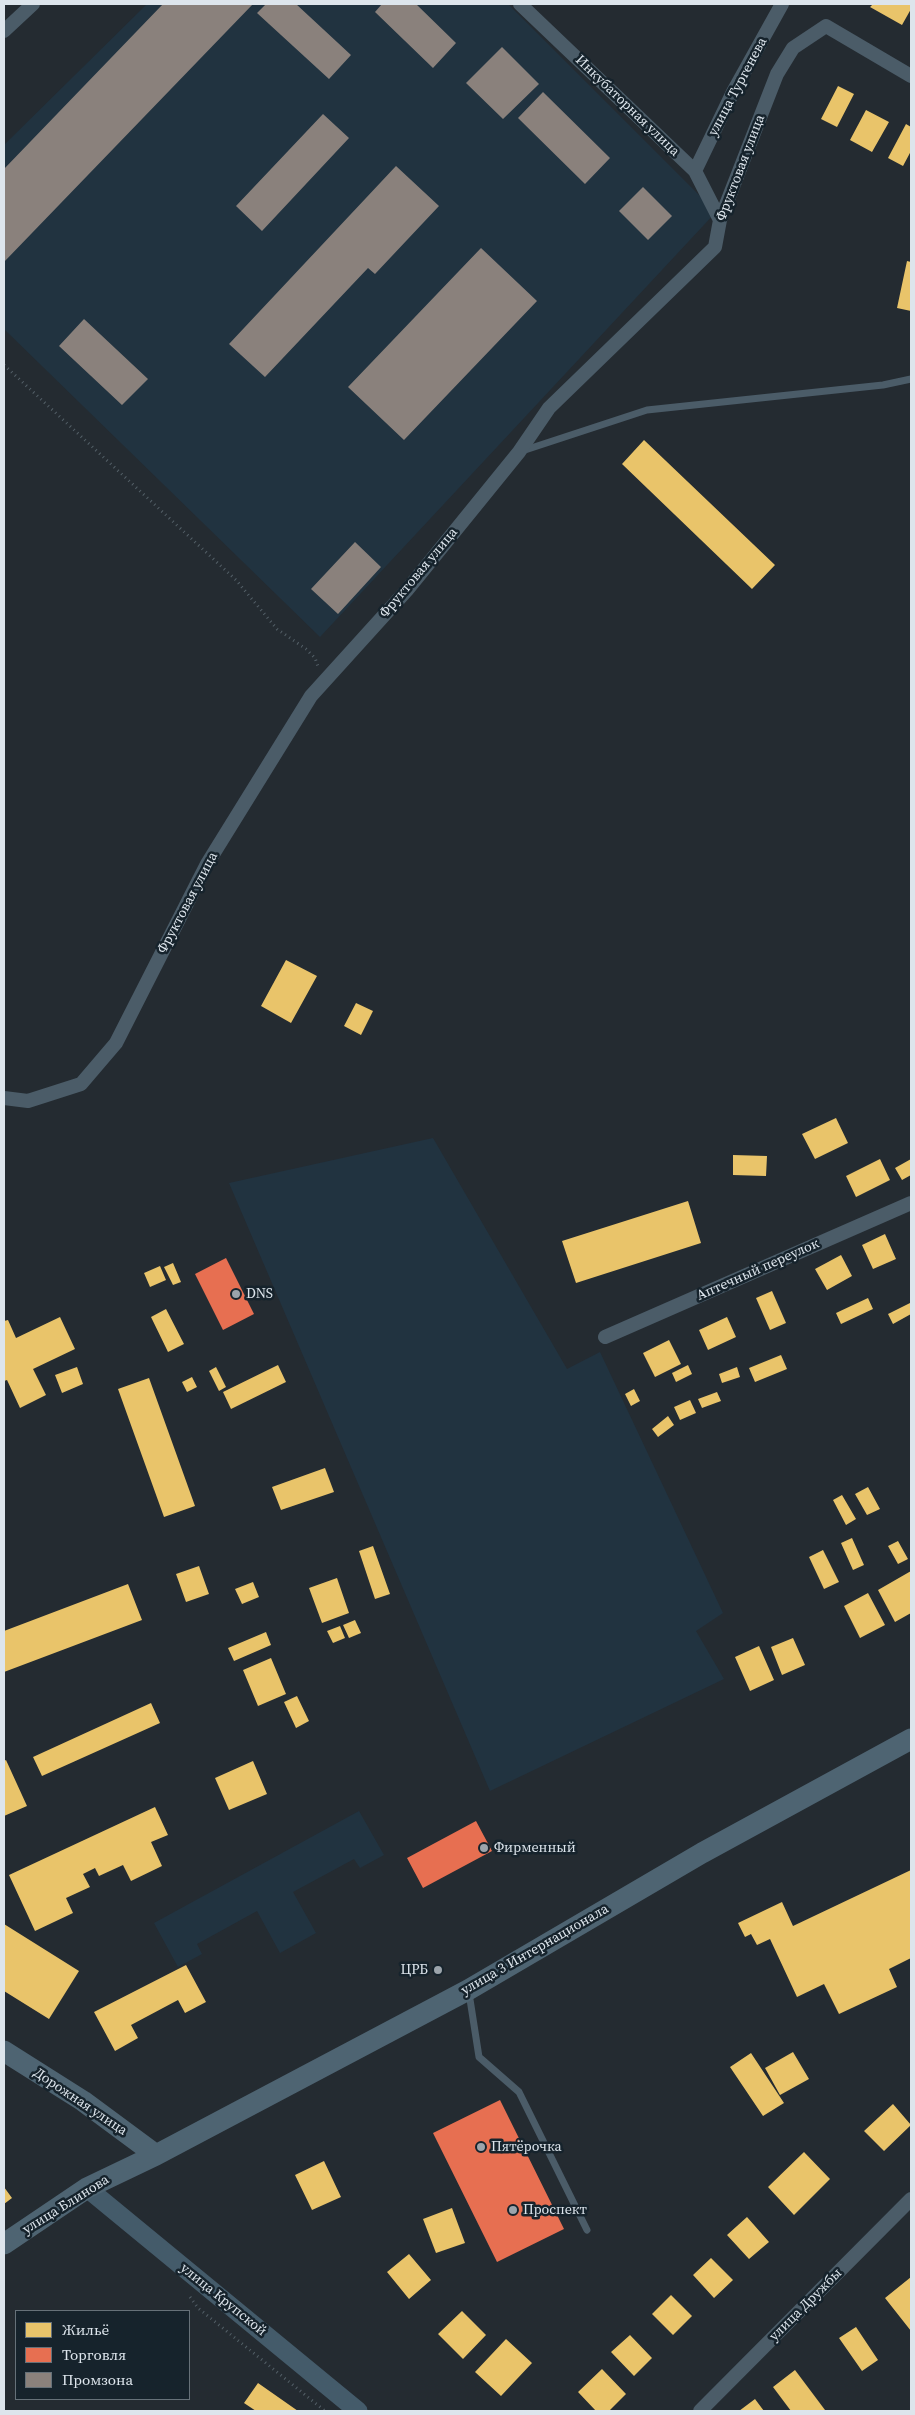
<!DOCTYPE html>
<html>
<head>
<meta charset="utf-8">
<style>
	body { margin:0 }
	#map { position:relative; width:915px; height:2415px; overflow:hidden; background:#242b31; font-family:"Source Serif 4",serif }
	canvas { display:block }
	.frame { position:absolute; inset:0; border:5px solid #dde5ec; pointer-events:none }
	.legend { position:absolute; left:15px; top:2310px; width:175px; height:90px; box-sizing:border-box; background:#16232c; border:1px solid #667179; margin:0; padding:6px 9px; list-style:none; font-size:15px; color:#dde5ec }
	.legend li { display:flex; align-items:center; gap:10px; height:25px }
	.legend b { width:25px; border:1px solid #667179 }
</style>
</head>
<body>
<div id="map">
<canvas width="915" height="2415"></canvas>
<div class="frame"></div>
<ul class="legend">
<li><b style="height:14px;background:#e9c46a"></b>Жильё</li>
<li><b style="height:14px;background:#e76f51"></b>Торговля</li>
<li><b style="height:14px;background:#8a817c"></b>Промзона</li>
</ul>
</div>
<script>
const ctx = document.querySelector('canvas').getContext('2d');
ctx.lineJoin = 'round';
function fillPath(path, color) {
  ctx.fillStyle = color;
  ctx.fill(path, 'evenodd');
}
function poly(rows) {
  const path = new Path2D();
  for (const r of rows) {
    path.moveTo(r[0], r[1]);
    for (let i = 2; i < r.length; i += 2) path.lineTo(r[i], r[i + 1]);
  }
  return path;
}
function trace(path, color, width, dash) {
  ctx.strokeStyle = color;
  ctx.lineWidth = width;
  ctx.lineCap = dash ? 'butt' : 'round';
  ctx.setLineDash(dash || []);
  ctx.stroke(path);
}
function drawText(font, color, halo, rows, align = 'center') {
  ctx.font = font + ' "Source Serif 4",serif';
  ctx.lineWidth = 5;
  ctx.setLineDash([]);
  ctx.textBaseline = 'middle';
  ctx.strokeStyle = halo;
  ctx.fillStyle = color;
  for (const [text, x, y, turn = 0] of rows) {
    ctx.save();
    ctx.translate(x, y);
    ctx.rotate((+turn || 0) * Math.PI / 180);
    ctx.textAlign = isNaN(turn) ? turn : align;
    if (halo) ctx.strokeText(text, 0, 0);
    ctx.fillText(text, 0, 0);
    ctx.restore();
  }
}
const built = poly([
	[147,4,508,4,716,212,320,637,4,329,4,145],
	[433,1138,567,1369,600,1352,723,1613,696,1631,724,1679,490,1791,229,1183],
	[359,1811,384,1855,360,1868,354,1859,293,1892,316,1933,280,1953,257,1911,197,1944,202,1954,178,1967,154,1923]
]);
const homes = poly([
	[873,4,911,4,911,9,902,25,870,7],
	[838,86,854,94,837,127,821,119],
	[866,110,889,122,872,152,850,140],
	[906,124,911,127,911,151,903,166,888,158],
	[907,261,911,262,911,311,897,308],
	[644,440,775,565,752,589,622,464],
	[286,960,317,976,291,1023,261,1006],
	[356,1003,373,1011,361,1035,344,1026],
	[836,1118,848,1143,815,1159,802,1134],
	[733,1155,767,1156,766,1176,733,1175],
	[880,1159,890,1180,856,1197,846,1176],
	[911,1159,911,1175,902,1180,895,1168],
	[688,1201,701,1243,576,1283,562,1241],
	[885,1234,896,1259,873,1269,862,1245],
	[841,1255,852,1276,827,1290,815,1269],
	[173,1263,181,1282,173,1285,164,1267],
	[160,1266,166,1280,150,1287,144,1273],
	[772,1291,786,1323,770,1330,756,1298],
	[868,1298,873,1309,841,1324,836,1313],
	[910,1303,911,1314,893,1324,888,1314],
	[166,1309,184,1344,168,1352,151,1317],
	[60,1317,75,1349,33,1369,46,1395,20,1408,7,1380,4,1381,4,1321,8,1320,16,1338],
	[727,1317,736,1337,708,1350,699,1330],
	[669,1340,681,1364,655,1377,643,1353],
	[781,1355,787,1369,755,1382,749,1368],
	[278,1365,286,1382,231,1409,223,1392],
	[688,1365,692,1374,676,1382,672,1373],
	[77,1367,83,1384,62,1393,55,1375],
	[216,1367,226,1387,219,1391,209,1371],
	[737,1367,740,1377,722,1383,719,1374],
	[192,1377,197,1387,187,1392,182,1382],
	[149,1378,195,1506,164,1517,118,1389],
	[634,1389,640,1401,631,1406,625,1394],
	[717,1392,721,1401,702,1408,698,1399],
	[690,1400,696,1413,680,1420,674,1407],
	[668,1416,674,1425,658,1437,652,1429],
	[325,1468,334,1492,281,1510,272,1487],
	[868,1487,880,1509,867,1515,855,1494],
	[842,1495,856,1519,846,1525,833,1500],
	[852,1538,864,1565,853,1570,841,1543],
	[898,1541,908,1559,898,1564,888,1546],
	[373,1546,390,1594,375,1599,359,1551],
	[823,1550,839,1582,824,1589,809,1557],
	[199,1566,209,1594,186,1602,176,1574],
	[911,1571,911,1613,895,1622,878,1590],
	[337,1578,349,1613,322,1623,309,1588],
	[253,1582,259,1597,242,1604,235,1589],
	[128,1584,142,1620,4,1672,4,1631],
	[868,1593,885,1625,860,1638,844,1606],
	[355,1620,361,1633,349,1638,343,1625],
	[340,1626,345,1638,333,1643,327,1631],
	[266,1632,271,1645,234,1661,228,1648],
	[793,1638,805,1665,782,1675,771,1647],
	[759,1646,774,1680,750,1691,735,1657],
	[271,1658,286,1694,258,1706,243,1670],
	[297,1696,309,1721,296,1728,284,1702],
	[151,1703,160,1723,42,1776,33,1757],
	[6,1760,27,1806,4,1816,4,1761],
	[253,1761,267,1794,229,1810,215,1778],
	[155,1807,168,1835,151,1842,162,1866,131,1881,123,1865,99,1876,95,1868,83,1874,90,1887,66,1898,73,1913,35,1931,9,1875],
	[911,1870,911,1958,889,1969,897,1987,839,2014,824,1984,797,1997,770,1939,757,1945,751,1934,745,1937,738,1923,782,1902,793,1926],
	[4,1924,79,1971,49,2019,4,1991],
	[186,1965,206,2002,185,2013,178,2000,131,2025,138,2038,115,2051,94,2012],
	[793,2052,809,2079,780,2095,765,2068],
	[751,2053,784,2103,763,2116,730,2067],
	[893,2104,911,2125,884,2151,864,2131],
	[804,2152,830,2179,794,2215,768,2187],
	[324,2161,341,2197,312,2210,295,2175],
	[4,2187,12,2198,4,2204],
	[452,2208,465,2243,436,2253,423,2219],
	[747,2217,769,2242,749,2259,727,2235],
	[409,2254,431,2280,409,2299,387,2272],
	[711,2258,733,2280,714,2298,693,2275],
	[911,2277,911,2331,885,2298],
	[671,2295,692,2316,673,2335,652,2314],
	[462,2311,486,2335,463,2359,438,2334],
	[856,2327,878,2360,862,2371,839,2338],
	[630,2335,652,2358,634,2376,611,2352],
	[506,2339,532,2363,501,2396,475,2372],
	[602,2369,626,2394,609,2411,596,2411,578,2392],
	[795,2370,825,2410,823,2411,791,2411,773,2387],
	[258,2383,298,2411,256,2411,244,2403],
	[755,2399,764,2411,739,2411]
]);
const shops = poly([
	[226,1258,254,1314,223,1330,195,1274],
	[476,1821,492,1851,423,1888,407,1858],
	[500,2100,564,2229,497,2262,433,2133]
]);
const industry = poly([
	[163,4,253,4,4,262,4,169],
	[266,4,296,4,351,55,329,79,257,13],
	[382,4,416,4,456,43,433,68,375,12],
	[502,47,539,84,503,119,466,83],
	[543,92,610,158,585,184,518,118],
	[323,114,349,138,262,231,236,206],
	[396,166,439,206,375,274,368,268,265,377,229,344],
	[643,187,672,216,648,240,619,211],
	[481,248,537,301,404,440,348,387],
	[84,319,148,379,122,405,59,346],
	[355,542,381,567,338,614,311,589]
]);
const path = poly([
	[4,365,236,580,277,629,306,649,315,658,318,666],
	[190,2297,198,2308,325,2411]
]);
const service = poly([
	[522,451,647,410,883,385,911,379],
	[469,1993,479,2057,519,2092,587,2230]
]);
const minor = poly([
	[520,4,695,171,720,220],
	[4,31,33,4],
	[695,171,733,92,782,4],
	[4,1098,28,1101,81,1084,116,1043,207,864,311,696,407,590,519,452,549,408,715,247,720,220,777,74,793,48,826,26,911,76],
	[605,1337,911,1203],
	[700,2411,911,2199]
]);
const secondary = poly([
	[87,2188,358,2411]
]);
const primary = poly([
	[4,2051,83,2101,156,2155],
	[4,2244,87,2188,156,2155,468,1990,702,1853,911,1739]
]);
const markers = [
	[236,1294,5,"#9ca4ab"],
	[484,1848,5,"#9ca4ab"],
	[438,1970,5,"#9ca4ab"],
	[481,2147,5,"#9ca4ab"],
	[513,2210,5,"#9ca4ab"]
];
const streetNames = [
	["улица Тургенева",738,87,-62],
	["Инкубаторная улица",627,106,44],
	["Фруктовая улица",741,168,-69],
	["Фруктовая улица",419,573,-50],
	["Фруктовая улица",188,903,-62],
	["Аптечный переулок",758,1270,-24],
	["улица 3 Интернационала",535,1950,-30],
	["Дорожная улица",80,2102,34],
	["улица Блинова",66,2205,-32],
	["улица Крупской",223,2300,39],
	["улица Дружбы",806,2305,-45]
];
const poiNames = [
	["DNS",246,1294],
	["Фирменный",494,1848],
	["ЦРБ",428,1970,"right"],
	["Пятёрочка",491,2147],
	["Проспект",523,2210]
];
fillPath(built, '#213340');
fillPath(homes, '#e9c46a');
fillPath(shops, '#e76f51');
fillPath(industry, '#8a817c');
trace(path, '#546068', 3, [1, 4]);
trace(service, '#4b5c68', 7);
trace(minor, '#4b5c68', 14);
trace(secondary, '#445b6a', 19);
trace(primary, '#4e6472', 21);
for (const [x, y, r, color] of markers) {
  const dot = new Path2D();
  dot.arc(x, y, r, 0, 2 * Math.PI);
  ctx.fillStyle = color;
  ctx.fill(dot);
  trace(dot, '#16232c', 2);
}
drawText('14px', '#dde5ec', '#16232c', streetNames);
drawText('14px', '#dde5ec', '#16232c', poiNames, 'left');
</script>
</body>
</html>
